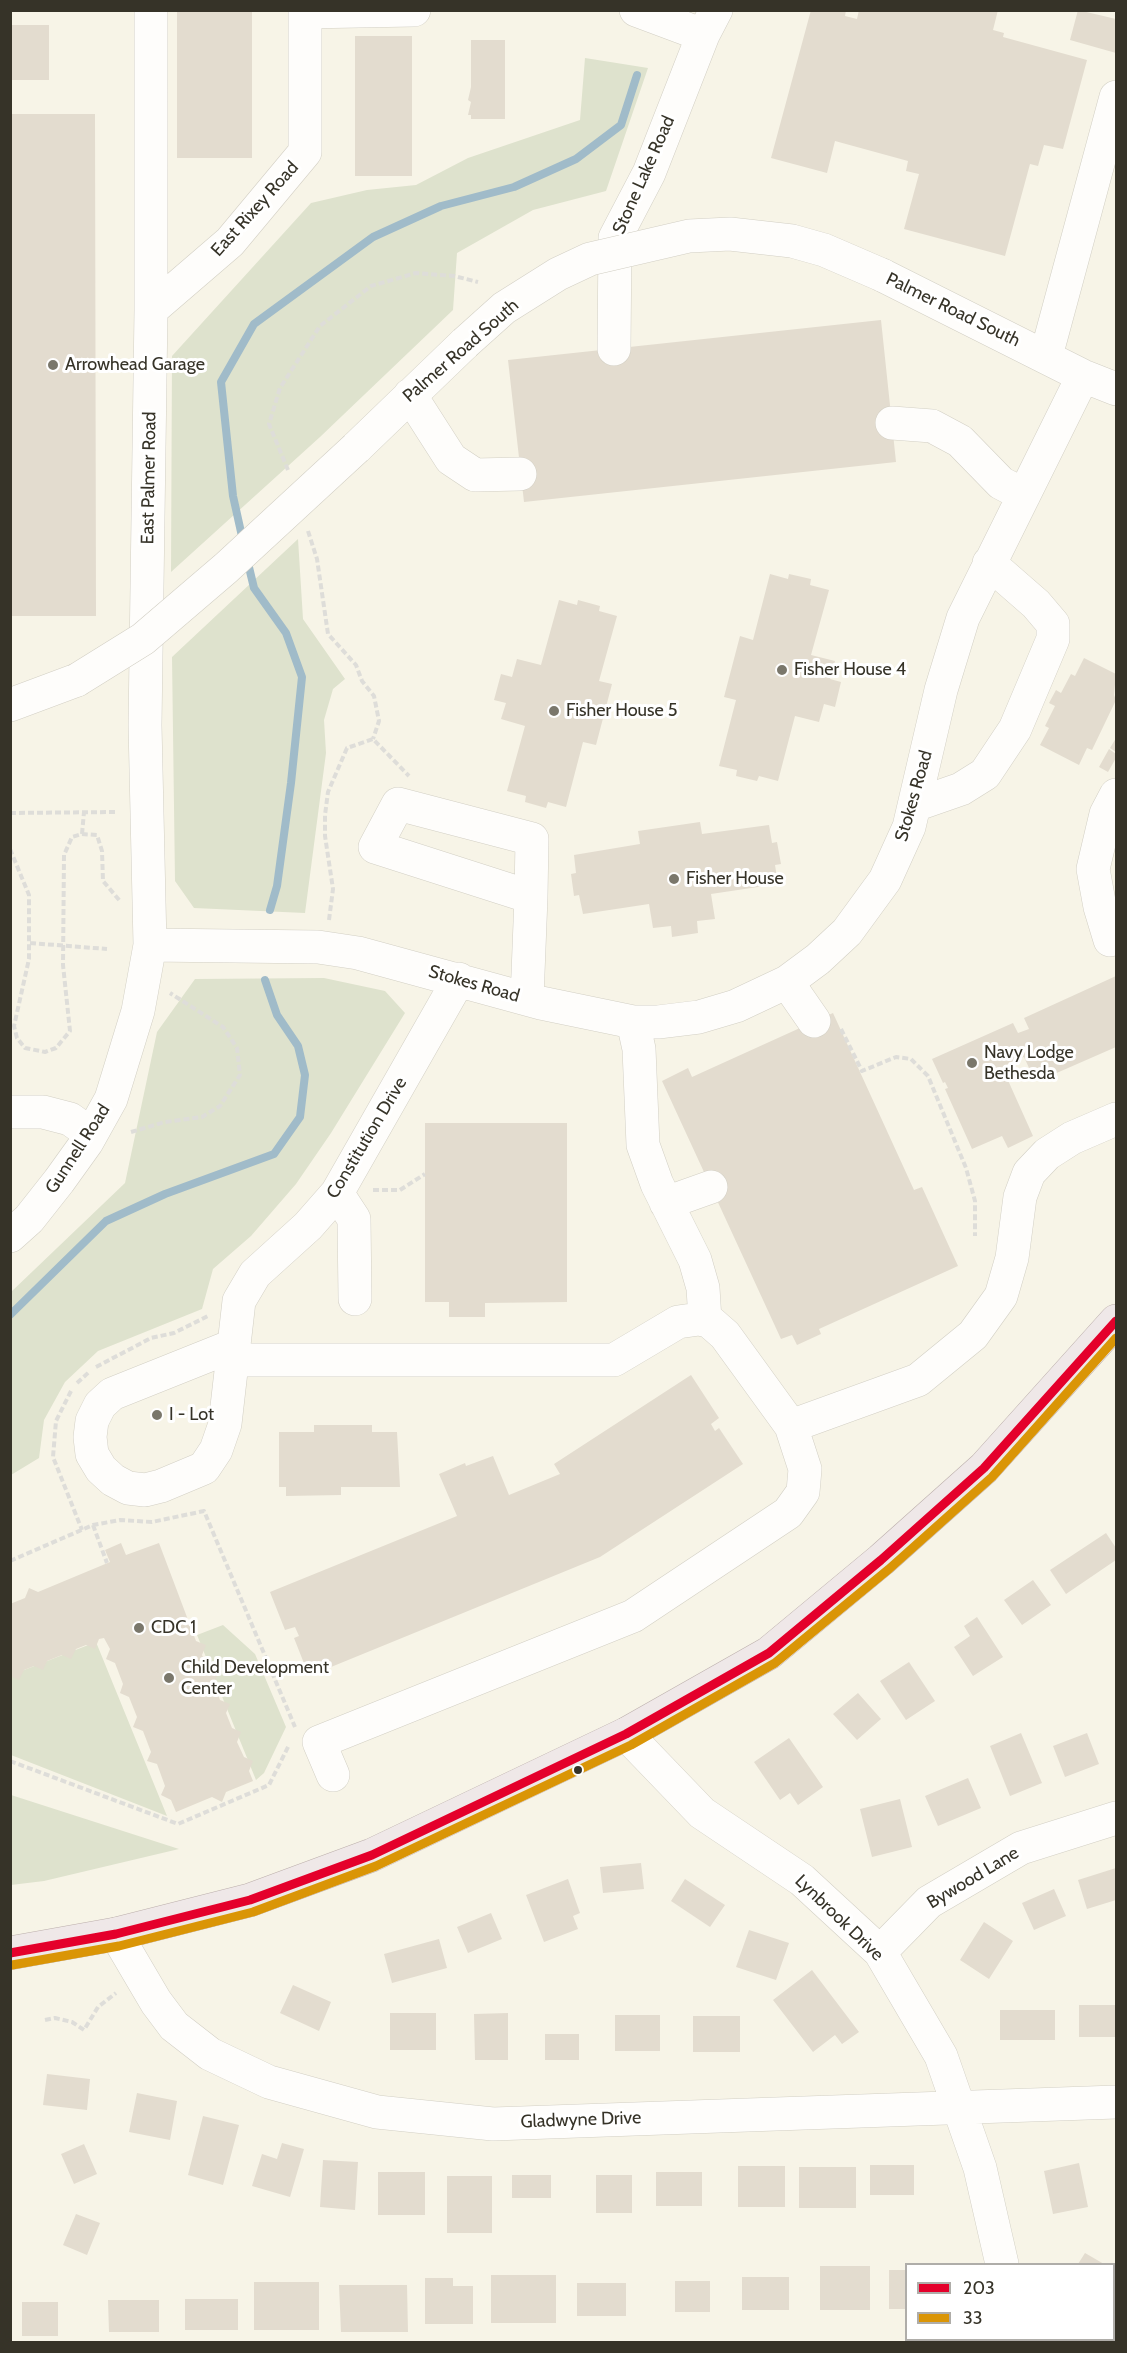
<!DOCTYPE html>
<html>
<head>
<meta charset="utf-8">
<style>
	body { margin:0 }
	#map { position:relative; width:1127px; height:2353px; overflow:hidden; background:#f7f4e7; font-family:Cabin,sans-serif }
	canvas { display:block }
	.frame { position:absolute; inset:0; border:12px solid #363328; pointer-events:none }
	.legend { position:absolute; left:905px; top:2263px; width:210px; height:78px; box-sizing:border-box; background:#fff; border:2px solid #afada9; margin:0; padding:8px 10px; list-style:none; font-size:18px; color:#363328 }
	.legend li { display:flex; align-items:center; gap:12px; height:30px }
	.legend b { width:30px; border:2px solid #afada9 }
</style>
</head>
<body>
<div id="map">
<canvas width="1127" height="2353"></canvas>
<div class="frame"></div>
<ul class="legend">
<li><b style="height:8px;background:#e4002b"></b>203</li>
<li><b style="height:8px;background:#da9506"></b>33</li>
</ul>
</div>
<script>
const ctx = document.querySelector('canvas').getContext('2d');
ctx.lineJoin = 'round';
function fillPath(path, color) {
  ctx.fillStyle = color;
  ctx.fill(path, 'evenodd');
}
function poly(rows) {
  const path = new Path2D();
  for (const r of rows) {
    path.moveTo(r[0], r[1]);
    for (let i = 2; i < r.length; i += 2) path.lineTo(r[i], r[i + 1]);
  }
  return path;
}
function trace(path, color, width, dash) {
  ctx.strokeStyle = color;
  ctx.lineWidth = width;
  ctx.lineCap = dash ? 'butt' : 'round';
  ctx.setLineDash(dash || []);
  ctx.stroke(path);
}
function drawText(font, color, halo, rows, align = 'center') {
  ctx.font = font + ' Cabin,sans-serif';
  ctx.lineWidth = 6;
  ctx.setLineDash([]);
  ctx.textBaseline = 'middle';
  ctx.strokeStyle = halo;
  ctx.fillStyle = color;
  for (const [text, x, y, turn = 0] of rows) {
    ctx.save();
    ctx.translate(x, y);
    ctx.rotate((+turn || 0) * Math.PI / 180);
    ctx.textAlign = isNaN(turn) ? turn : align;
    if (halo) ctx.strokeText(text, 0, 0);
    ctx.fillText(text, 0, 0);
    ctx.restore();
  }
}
const green = poly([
	[585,58,648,68,606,191,533,210,457,253,453,310,320,437,171,572,172,356,311,203,367,190,416,185,468,158,580,120],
	[298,539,303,619,345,679,333,689,324,720,326,753,305,913,194,908,175,881,172,657],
	[324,978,385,991,405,1013,331,1133,296,1184,251,1236,213,1269,202,1309,98,1351,65,1382,44,1420,39,1458,11,1475,11,1292,125,1183,157,1032,195,979],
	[223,1625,255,1654,286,1727,264,1773,256,1780,197,1635],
	[96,1642,167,1816,11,1755,11,1675],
	[11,1795,179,1849,44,1881,11,1885]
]);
const stream = poly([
	[243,541,233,496,221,382,254,324,373,237,441,206,514,187,576,159,621,125,637,75],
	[247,559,254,588,286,633,302,677,291,783,277,886,270,910],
	[10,1315,106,1221,165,1194,274,1154,300,1117,305,1075,298,1046,277,1015,265,980]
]);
const building = poly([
	[177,10,252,10,252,158,177,158],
	[811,10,846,10,845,16,857,19,859,10,998,10,993,30,1004,33,1003,37,1087,60,1063,149,1044,145,1038,166,1030,164,1005,256,904,229,919,174,906,171,908,161,835,141,827,173,771,158],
	[1078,10,1116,19,1116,53,1070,40],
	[10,25,49,25,49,80,10,80],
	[355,36,412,36,412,176,355,176],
	[471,40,505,40,505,119,471,119,471,115,468,115,471,102,468,100,471,87],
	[10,114,95,114,96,616,10,616],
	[881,320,896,462,524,502,508,360],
	[770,574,788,579,789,574,811,579,810,585,829,590,811,655,835,661,830,679,841,682,835,707,824,704,819,722,795,716,778,781,759,776,757,781,736,776,737,770,719,766,736,700,724,697,740,636,753,640],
	[559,600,577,605,578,600,600,606,599,611,617,616,599,681,612,684,596,745,583,742,566,807,548,802,546,808,525,802,526,796,507,791,525,726,501,719,506,703,494,700,501,674,512,677,517,659,541,665],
	[1084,658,1116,674,1114,695,1116,700,1092,750,1087,748,1079,765,1040,745,1049,728,1045,726,1055,706,1049,703,1056,690,1061,693,1071,674,1075,676],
	[1116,738,1116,752,1110,748],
	[1109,749,1116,754,1116,758,1108,772,1099,767],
	[700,822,702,834,769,825,772,843,777,842,781,864,775,865,778,884,711,894,715,919,697,921,698,933,672,937,671,926,653,928,649,904,583,914,579,895,574,896,571,874,576,873,574,855,640,844,638,831],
	[1116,976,1116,1047,1052,1075,1051,1072,1035,1081,1024,1057,1002,1067,1033,1136,1008,1148,1002,1136,972,1149,945,1089,948,1088,945,1082,943,1083,932,1059,1013,1023,1018,1033,1029,1029,1024,1018],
	[833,1013,914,1190,922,1187,958,1266,819,1329,821,1334,797,1345,792,1335,781,1339,662,1081,688,1068,692,1077],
	[425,1123,567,1123,567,1302,485,1303,485,1317,449,1317,449,1302,425,1302],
	[691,1375,719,1418,711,1424,715,1431,719,1428,743,1464,600,1557,309,1676,294,1638,299,1636,295,1627,285,1630,270,1592,457,1516,439,1474,465,1463,466,1466,493,1456,509,1495,560,1474,554,1464],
	[314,1425,372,1425,372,1432,397,1432,400,1487,341,1487,341,1495,286,1496,286,1487,279,1487,279,1432,314,1432],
	[1106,1533,1116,1548,1116,1560,1066,1594,1050,1570],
	[121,1543,126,1555,159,1543,196,1641,206,1645,202,1655,209,1670,218,1674,214,1683,220,1700,230,1704,226,1713,232,1728,241,1732,237,1742,244,1757,253,1761,249,1771,253,1781,226,1792,222,1802,212,1797,176,1812,171,1800,161,1795,165,1786,157,1764,147,1761,151,1752,143,1731,133,1727,137,1717,129,1697,120,1693,123,1684,115,1663,106,1659,110,1649,104,1638,99,1639,95,1649,86,1645,76,1649,71,1659,62,1655,47,1661,43,1670,34,1666,24,1670,19,1680,10,1676,10,1604,25,1598,29,1588,38,1592,110,1562,105,1550],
	[1033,1580,1051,1605,1022,1625,1004,1600],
	[977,1617,1003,1657,973,1676,954,1647,970,1636,964,1626],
	[909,1662,935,1701,906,1720,880,1681],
	[858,1693,881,1719,857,1740,833,1714],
	[1021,1733,1042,1783,1010,1796,990,1746],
	[1087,1733,1099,1764,1065,1777,1053,1746],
	[789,1738,823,1787,798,1805,790,1793,780,1800,754,1762],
	[968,1778,981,1808,938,1826,925,1796],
	[900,1799,912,1847,872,1857,860,1809],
	[641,1863,644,1889,603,1893,600,1867],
	[1116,1868,1116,1900,1087,1909,1078,1880],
	[568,1879,580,1913,573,1916,578,1929,544,1942,526,1895],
	[685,1879,725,1905,710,1927,671,1901],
	[1054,1889,1066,1916,1034,1930,1022,1903],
	[491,1913,502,1939,468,1953,457,1927],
	[984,1922,1013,1941,989,1979,960,1960],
	[749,1930,789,1943,776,1980,736,1967],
	[439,1939,447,1968,392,1983,384,1954],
	[812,1970,859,2032,842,2044,835,2035,813,2052,773,2000],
	[293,1985,331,2002,319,2031,280,2013],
	[1079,2005,1116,2005,1116,2037,1079,2037],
	[1000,2010,1055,2010,1055,2040,1000,2040],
	[390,2013,436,2013,436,2050,390,2050],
	[508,2013,508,2060,475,2060,474,2014],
	[615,2015,660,2015,660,2051,615,2051],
	[693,2016,740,2016,740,2052,693,2052],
	[545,2034,579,2034,579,2060,545,2060],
	[47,2074,90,2079,87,2110,43,2105],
	[137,2093,177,2101,170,2140,129,2132],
	[203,2116,239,2125,223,2185,188,2175],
	[282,2143,304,2149,290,2197,252,2186,262,2154,277,2159],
	[84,2144,97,2174,74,2184,61,2154],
	[323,2160,358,2162,355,2210,320,2207],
	[1079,2163,1088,2207,1053,2214,1044,2171],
	[870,2165,914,2165,914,2195,870,2195],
	[738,2166,785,2166,785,2207,738,2207],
	[799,2167,856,2167,856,2208,799,2208],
	[378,2172,425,2172,425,2215,378,2215],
	[656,2172,702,2172,702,2206,656,2206],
	[512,2175,551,2175,551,2198,512,2198],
	[596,2175,632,2175,632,2213,596,2213],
	[447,2176,492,2176,492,2233,447,2233],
	[76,2214,100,2223,87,2255,63,2245],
	[1085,2253,1104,2264,1078,2264],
	[820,2266,870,2266,870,2310,820,2310],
	[889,2270,906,2270,906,2309,889,2309],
	[491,2275,556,2275,556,2323,491,2323],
	[742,2277,789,2277,789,2310,742,2310],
	[425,2278,453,2278,453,2286,473,2286,473,2324,425,2324],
	[675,2281,710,2281,710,2312,675,2312],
	[254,2282,319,2282,319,2330,254,2330],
	[577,2283,626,2283,626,2316,577,2316],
	[339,2285,407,2285,408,2332,341,2332],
	[185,2299,238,2299,238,2330,185,2330],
	[108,2300,159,2300,159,2332,109,2332],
	[22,2302,58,2302,58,2336,22,2336]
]);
const path = poly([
	[288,470,269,424,280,388,320,326,371,286,416,273,454,276,478,282],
	[308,531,317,559,328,634,356,665,362,681,374,696,379,721,373,739],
	[10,768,10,781],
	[10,813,118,812],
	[82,834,84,812],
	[10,849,29,895,29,959,14,1026,17,1038,25,1048,45,1052,56,1048,70,1031,63,965,64,855,72,837,82,834,97,835,102,851,103,881,120,901],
	[329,920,333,889,325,836,325,815,328,792,347,748,373,739,409,776],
	[30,943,107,949],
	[841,1029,862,1071,896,1057,911,1059,928,1076,966,1168,975,1201,975,1236],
	[131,1132,165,1122,202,1117,220,1106,240,1075,237,1048,223,1027,170,993],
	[373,1190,400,1190,425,1174],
	[96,1367,151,1338,174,1333,208,1316],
	[77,1383,89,1372],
	[71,1391,56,1421,53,1457,82,1530],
	[93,1525,107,1563],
	[10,1561,93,1525,120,1520,152,1522,204,1511,295,1727],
	[10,1761,178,1824,269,1785,289,1745],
	[45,2020,55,2018,72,2022,84,2030,98,2007,116,1993]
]);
const minor = poly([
	[636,10,703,35],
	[305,12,414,10],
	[882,275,1083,376,1116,389],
	[151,310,230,242,305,152,305,10],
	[614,349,615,238,649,173,703,35,716,10],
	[1046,356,1116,97],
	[410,395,451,459,475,475,520,474],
	[892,423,932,426,960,441,1001,483,1024,495],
	[356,448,465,343],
	[10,705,77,680],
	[1116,795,1106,814,1093,869,1100,907,1110,940,1116,938],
	[915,805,961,789,985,774,1015,729,1053,639,1053,624,1036,604,989,563],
	[150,945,318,947,358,953,541,1003,633,1022,658,1022,699,1017,736,1006,787,982,818,959,847,932,885,880,909,827,941,690,963,618,1083,376],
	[787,982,814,1021],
	[527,999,531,897,532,839,398,804,375,847,531,897],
	[633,1022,639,1049,643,1145,657,1184,695,1260,703,1288,705,1320],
	[10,1112,43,1112,70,1119,91,1134],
	[337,1193,354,1219,355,1299],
	[666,1203,711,1187],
	[10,1236,29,1219,59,1181,87,1142,111,1099,138,1011,150,945,145,725,151,310,151,10],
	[232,1346,112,1394,100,1405,92,1421,90,1437,92,1454,101,1469,113,1480,128,1488,145,1490,161,1486,204,1468,216,1450,225,1424,239,1301,255,1274,308,1226,337,1193,459,979],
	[231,1360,614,1360,678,1322,699,1319,709,1321,725,1335,791,1426,805,1469,803,1492,788,1513,633,1616,319,1742,333,1775],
	[791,1426,918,1380,973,1335,1001,1296,1012,1258,1020,1197,1029,1173,1047,1154,1072,1138,1116,1119],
	[626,1734,702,1813,802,1880,880,1952,941,2056,980,2168,1002,2264],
	[116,1934,156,2002,174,2026,210,2054,269,2082,377,2112,493,2124,1116,2102],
	[880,1952,929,1902,1021,1848,1116,1818],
	[1020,2340,1021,2342]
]);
const major = poly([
	[10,1953,116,1934,250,1900,372,1855,626,1734,769,1653,881,1560,984,1468,1116,1321]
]);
const minorBridge = poly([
	[465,343,504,308,558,274,590,259,689,236,730,234,792,241,824,250,882,275],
	[77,680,143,639,226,568,356,448]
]);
const bus1 = poly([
	[10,1953,116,1934,250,1900,372,1855,626,1734,769,1653,881,1560,984,1468,1116,1321]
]);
const bus2 = poly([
	[12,1965,119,1946,253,1912,376,1866,631,1745,775,1663,889,1569,992,1477,1116,1338]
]);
const markers = [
	[53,365,6,"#7a776b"],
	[782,670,6,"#7a776b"],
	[554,711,6,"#7a776b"],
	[674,879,6,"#7a776b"],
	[972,1063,6,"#7a776b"],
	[157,1415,6,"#7a776b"],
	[139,1628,6,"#7a776b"],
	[169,1678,6,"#7a776b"],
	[578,1770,5,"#363328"]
];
const streetNames = [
	["Stone Lake Road",644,175,-66],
	["East Rixey Road",255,209,-48],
	["Palmer Road South",953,310,26],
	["Palmer Road South",461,351,-41],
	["East Palmer Road",149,478,-89],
	["Stokes Road",914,796,-74],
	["Stokes Road",474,984,16],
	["Constitution Drive",367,1138,-59],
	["Gunnell Road",78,1149,-57],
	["Bywood Lane",973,1878,-31],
	["Lynbrook Drive",839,1918,44],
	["Gladwyne Drive",581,2120,-2]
];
const poiNames = [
	["Arrowhead Garage",65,365],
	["Fisher House 4",794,670],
	["Fisher House 5",566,711],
	["Fisher House",686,879],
	["Navy Lodge",984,1053],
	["Bethesda",984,1074],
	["I - Lot",169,1415],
	["CDC 1",151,1628],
	["Child Development",181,1668],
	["Center",181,1689]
];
fillPath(green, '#dee2cd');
trace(stream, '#a0bbc9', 8);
fillPath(building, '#e3dccf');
trace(minor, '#d2cfc4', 34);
trace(major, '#bbaeab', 34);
trace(path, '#deddd9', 4, [6, 3]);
trace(minor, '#fefdfb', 33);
trace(major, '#efe8e8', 33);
trace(minorBridge, '#d2cfc4', 34, []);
trace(minorBridge, '#fefdfb', 33);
trace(bus1, '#e4002b', 9);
trace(bus2, '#da9506', 9);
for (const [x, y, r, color] of markers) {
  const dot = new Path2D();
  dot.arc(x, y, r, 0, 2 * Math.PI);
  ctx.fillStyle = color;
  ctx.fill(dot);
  trace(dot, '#fff', 2);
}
drawText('18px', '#363328', '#fff', streetNames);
drawText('18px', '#363328', '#fff', poiNames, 'left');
</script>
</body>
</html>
